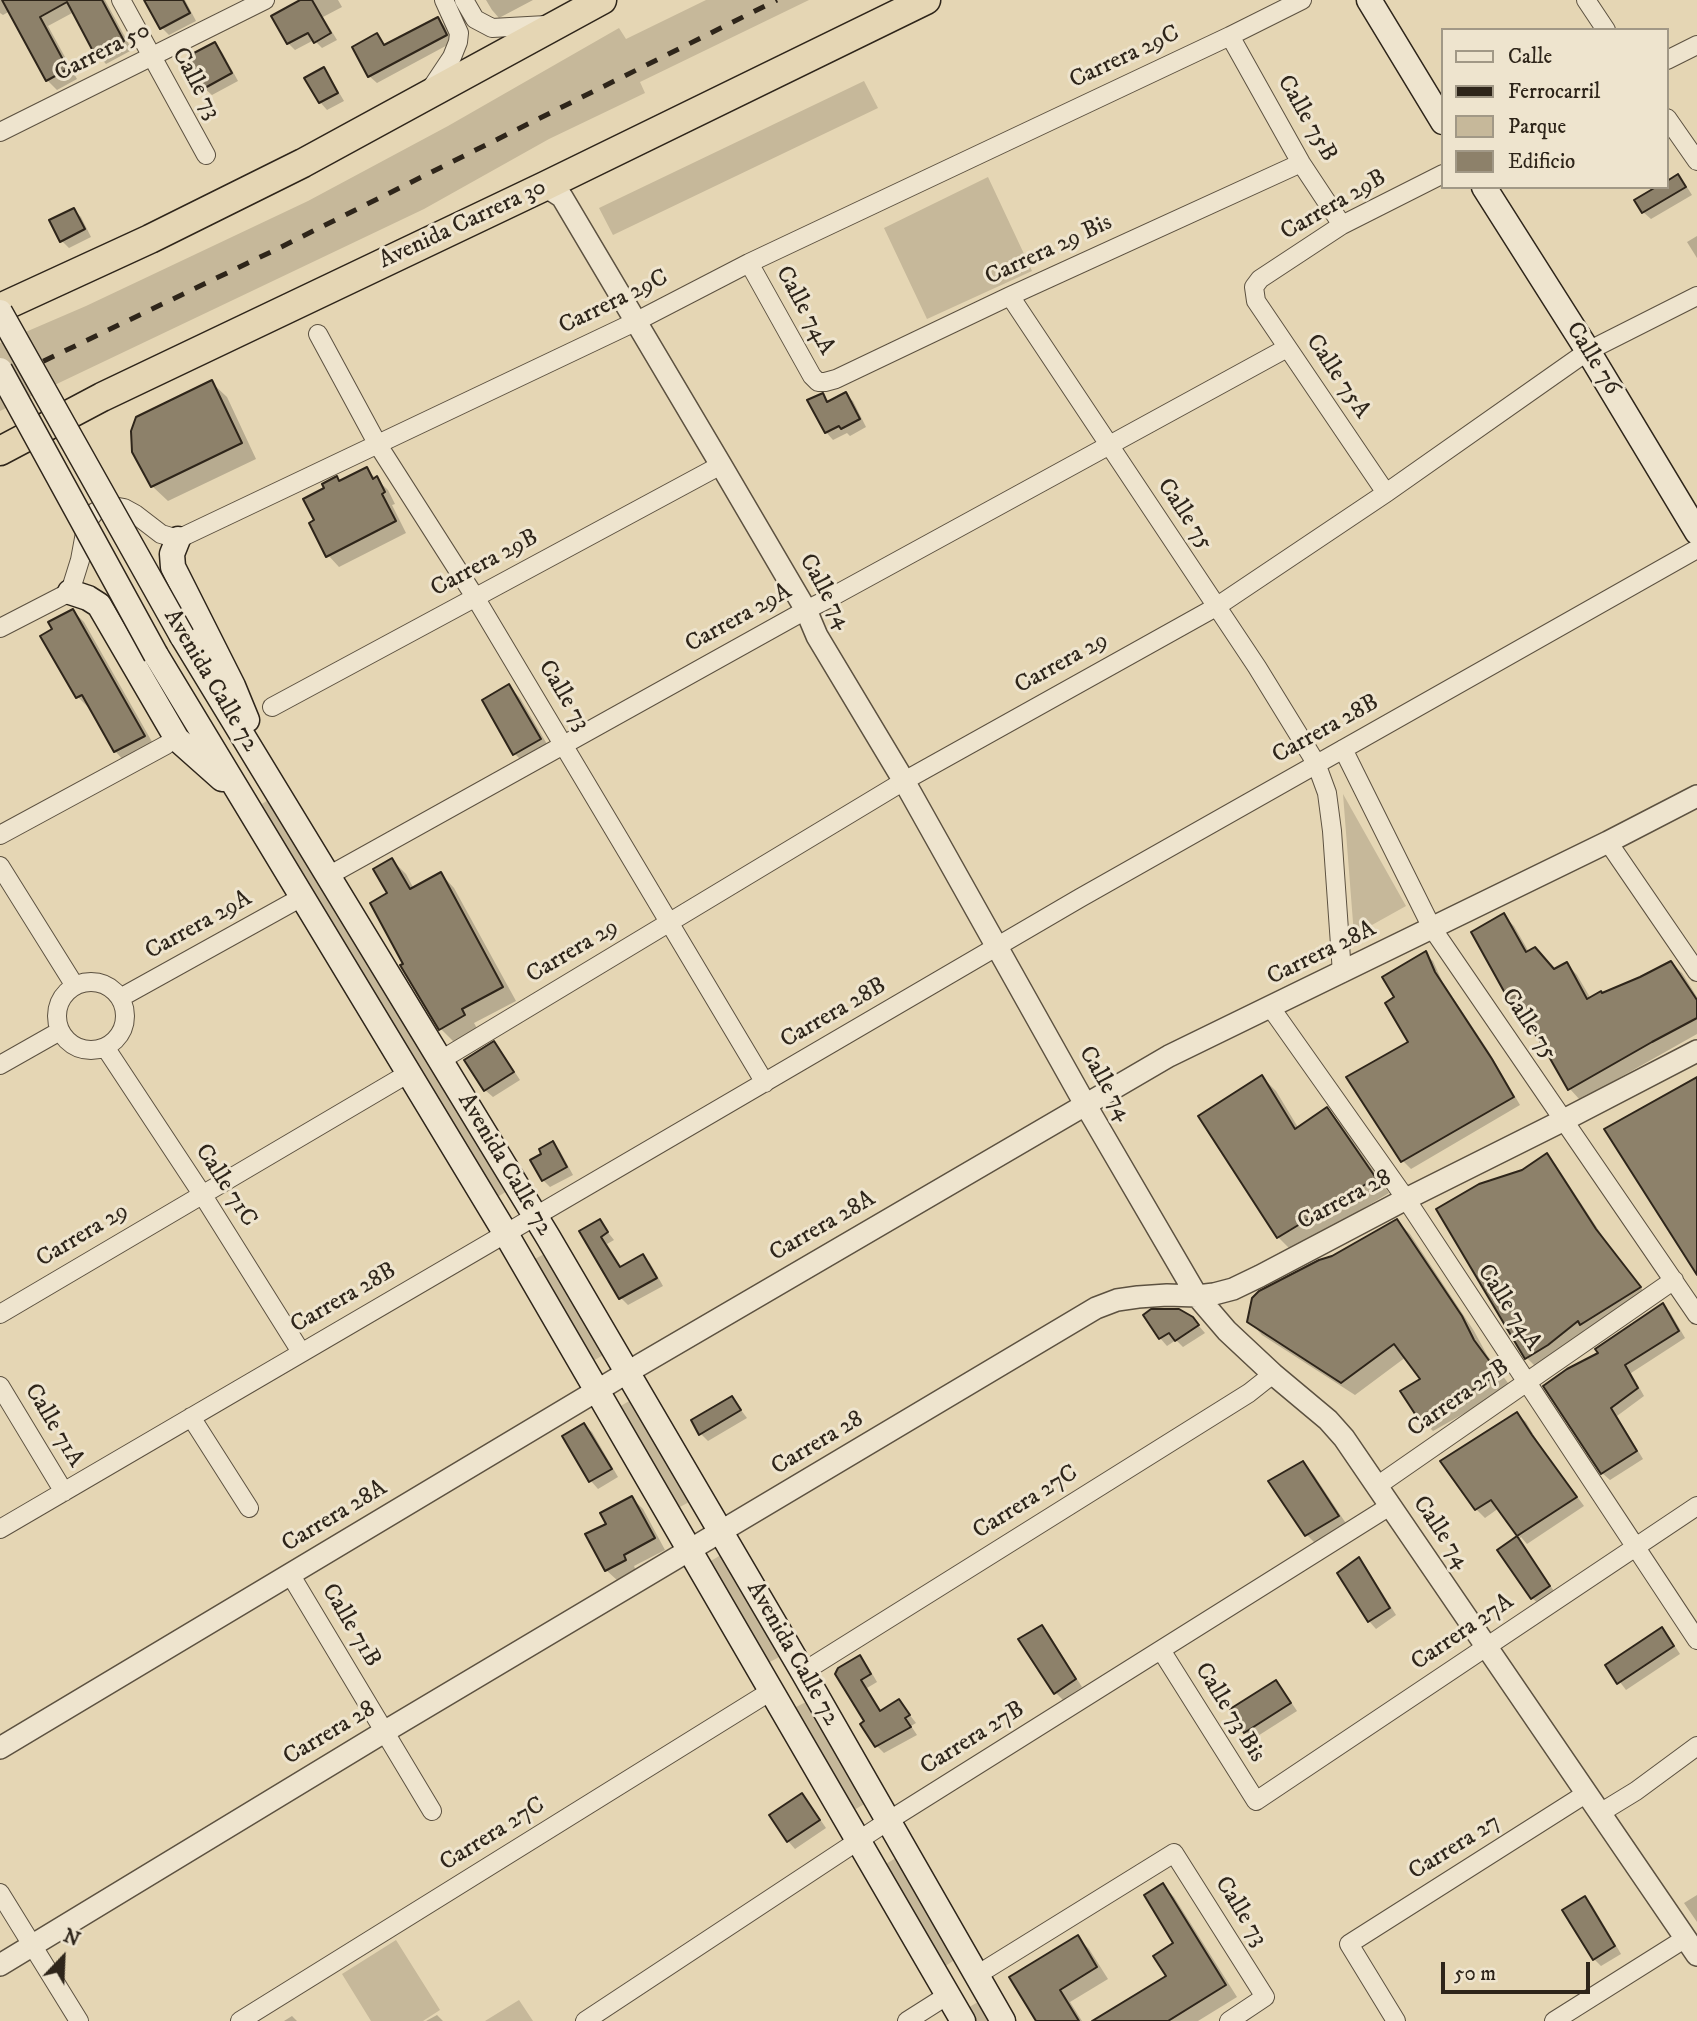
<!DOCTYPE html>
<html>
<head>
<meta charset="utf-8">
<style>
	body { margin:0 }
	#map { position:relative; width:1697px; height:2021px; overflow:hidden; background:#e5d6b4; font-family:"IM FELL DW Pica",serif }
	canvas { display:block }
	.legend { position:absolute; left:1441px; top:28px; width:228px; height:161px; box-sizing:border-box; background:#eee4ce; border:2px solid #a19886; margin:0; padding:9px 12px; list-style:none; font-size:21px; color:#2e251a }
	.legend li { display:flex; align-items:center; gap:14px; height:35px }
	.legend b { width:35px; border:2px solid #a19886 }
	.north { position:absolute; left:28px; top:1923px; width:70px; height:70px; -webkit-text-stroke:5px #eee4ce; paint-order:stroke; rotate:23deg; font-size:19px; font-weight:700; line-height:28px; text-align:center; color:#2e251a }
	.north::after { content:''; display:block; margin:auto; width:24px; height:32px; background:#2e251a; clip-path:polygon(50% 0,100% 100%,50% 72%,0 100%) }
	.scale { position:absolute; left:1441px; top:1962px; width:149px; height:32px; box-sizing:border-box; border:4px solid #2e251a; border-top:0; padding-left:9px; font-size:21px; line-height:24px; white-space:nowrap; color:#2e251a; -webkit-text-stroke:5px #eee4ce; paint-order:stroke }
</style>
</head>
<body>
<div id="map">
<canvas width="1697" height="2021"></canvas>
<ul class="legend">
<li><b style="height:9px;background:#eee4ce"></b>Calle</li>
<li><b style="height:9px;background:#2e251a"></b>Ferrocarril</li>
<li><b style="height:19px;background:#c6b89a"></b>Parque</li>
<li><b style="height:19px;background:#8d816a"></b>Edificio</li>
</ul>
<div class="north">N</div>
<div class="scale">50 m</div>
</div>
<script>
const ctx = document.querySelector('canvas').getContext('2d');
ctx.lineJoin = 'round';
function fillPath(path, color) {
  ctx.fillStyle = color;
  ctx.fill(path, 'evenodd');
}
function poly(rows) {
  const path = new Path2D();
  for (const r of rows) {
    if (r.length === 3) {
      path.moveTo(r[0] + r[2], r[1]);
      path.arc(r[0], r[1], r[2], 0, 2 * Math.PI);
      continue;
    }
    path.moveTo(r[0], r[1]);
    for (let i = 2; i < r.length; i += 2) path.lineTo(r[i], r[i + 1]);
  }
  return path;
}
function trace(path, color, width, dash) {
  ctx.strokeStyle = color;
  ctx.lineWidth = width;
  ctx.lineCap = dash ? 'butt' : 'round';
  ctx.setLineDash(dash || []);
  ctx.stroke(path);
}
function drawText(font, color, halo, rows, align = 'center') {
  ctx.font = font + ' "IM FELL DW Pica",serif';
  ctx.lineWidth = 6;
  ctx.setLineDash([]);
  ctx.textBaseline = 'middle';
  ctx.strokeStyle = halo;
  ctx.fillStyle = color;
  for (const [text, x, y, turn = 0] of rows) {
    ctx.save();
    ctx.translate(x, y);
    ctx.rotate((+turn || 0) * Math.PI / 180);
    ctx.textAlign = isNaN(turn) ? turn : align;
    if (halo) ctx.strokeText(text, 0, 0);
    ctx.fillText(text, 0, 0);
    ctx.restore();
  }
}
const green = poly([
	[706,0,809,0,640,82,645,93,549,139,424,209,0,411,0,343,86,306,308,201,448,126,619,28,626,39],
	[864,81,878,108,613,235,599,208],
	[988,177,1032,271,927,319,884,228],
	[1343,794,1406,906,1354,935],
	[268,800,507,1191,496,1198,329,927,262,804],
	[546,1253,605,1354,593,1361,533,1260],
	[631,1400,691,1501,678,1508,619,1407],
	[721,1555,781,1656,768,1663,709,1562],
	[806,1702,866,1803,854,1810,794,1708],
	[896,1858,956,1959,944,1967,884,1865],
	[396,1940,440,2010,423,2021,371,2021,342,1974],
	[519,2000,533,2021,485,2021],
	[978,2002,990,2021,973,2021,966,2009]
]);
const shadow = poly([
	[0,0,105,0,132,50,106,64,97,54,74,12,48,26,77,79,57,90,47,80,10,11,3,15,0,13],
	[146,0,185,0,196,21,169,35,162,28],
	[303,0,338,0,342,7,323,17,337,40,322,48,314,40,295,50,288,43],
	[486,0,533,0,499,18,492,10],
	[438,19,445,26,453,42,377,83,369,76,377,35,386,46],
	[215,45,222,52,238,81,212,95,204,88],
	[323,70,330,77,344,101,327,110,320,102],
	[1678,176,1685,184,1692,195,1651,219,1643,212,1637,201,1667,187],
	[74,210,81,217,91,237,69,248,62,241],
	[1697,236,1697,258,1687,242],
	[211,382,227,397,256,459,168,501,152,486],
	[845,394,853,401,866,427,850,436,847,433,833,440,826,432,822,395,829,403],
	[366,469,388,490,395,504,392,505,406,533,339,567,328,555,317,521,337,478,340,482],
	[73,611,84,622,155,747,126,763,115,751,91,707,89,708,78,697,55,630],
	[509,686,520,698,551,751,526,765,515,754],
	[392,860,406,874,414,889,441,874,454,888,516,1001,474,1023,478,1030,454,1042,440,1028,405,965,390,894],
	[1504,916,1514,926,1529,952,1555,971,1567,964,1577,975,1591,999,1671,963,1682,973,1697,997,1697,1034,1580,1100,1570,1089,1542,1040],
	[1425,954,1433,961,1442,981,1489,1052,1520,1105,1411,1169,1403,1161,1348,1077,1411,1043,1396,998],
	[494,1043,501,1051,520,1080,493,1097,485,1090],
	[1262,1077,1276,1091,1299,1129,1327,1110,1341,1124,1389,1193,1292,1251,1278,1237,1200,1116],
	[552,1143,560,1151,573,1175,550,1187,543,1180,544,1154],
	[1547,1155,1556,1165,1605,1240,1648,1297,1536,1367,1527,1358,1523,1171],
	[599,1221,614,1240,607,1244,622,1268,643,1256,650,1263,663,1286,628,1305,621,1298,582,1232],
	[1397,1221,1410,1234,1474,1331,1487,1355,1511,1387,1433,1431,1420,1418,1423,1379,1406,1357,1355,1395,1262,1335,1249,1321,1333,1258],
	[1663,1305,1670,1312,1685,1338,1631,1373,1644,1396,1617,1416,1643,1459,1610,1480,1602,1473,1600,1353],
	[1192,1318,1205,1333,1183,1347,1176,1340,1167,1346,1160,1338],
	[732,1398,747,1418,708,1441,701,1434],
	[1517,1414,1526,1422,1540,1446,1584,1506,1527,1544,1521,1537,1519,1539,1556,1594,1540,1605,1532,1598,1500,1550,1520,1537,1499,1508,1485,1518,1476,1509,1443,1461],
	[584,1425,592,1432,618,1477,598,1489,591,1481,564,1437],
	[1303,1463,1314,1475,1349,1528,1318,1546,1307,1535],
	[632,1498,643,1509,665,1550,634,1566,636,1571,618,1581,606,1570,608,1524],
	[1359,1559,1366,1567,1396,1615,1376,1629,1369,1621],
	[1042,1627,1049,1634,1082,1687,1063,1700,1056,1693],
	[1662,1629,1669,1637,1680,1654,1626,1690,1607,1665],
	[859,1657,867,1665,877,1682,867,1688,882,1712,899,1701,916,1723,911,1726,917,1735,884,1753,877,1746,866,1722,837,1674],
	[1276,1682,1283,1690,1297,1711,1253,1739,1246,1732,1233,1709],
	[802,1796,809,1803,826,1828,795,1849,788,1841,771,1816],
	[1163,1885,1174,1897,1237,1997,1198,2021,1095,2021,1168,1977,1176,1943],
	[1697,1895,1697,1922,1684,1903],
	[1585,1898,1592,1905,1621,1954,1601,1966,1594,1959],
	[1077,1937,1089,1949,1108,1979,1070,2002,1082,2021,1038,2021],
	[437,2015,443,2021,426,2021],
	[292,2016,297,2021,284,2021]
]);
const building = poly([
	[2,0,102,0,124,41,95,55,67,2,40,17,68,69,46,81,2,0],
	[144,0,183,0,190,13,160,29,144,0],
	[300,0,312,0,331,33,314,43,308,33,287,44,271,16,300,0],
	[438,17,447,35,368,77,352,47,377,33,384,45,438,17],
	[215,42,232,73,203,89,188,62,192,54,215,42],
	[324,67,338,93,319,103,304,78,324,67],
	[1678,174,1686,187,1642,213,1634,200,1656,187,1667,187,1667,181,1678,174],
	[74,208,85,229,60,242,49,220,74,208],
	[212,380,242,443,151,487,132,452,131,431,136,417,212,380],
	[846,392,860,419,841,429,839,426,825,433,807,400,823,393,827,402,846,392],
	[367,467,373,479,377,476,385,492,382,494,396,521,326,557,309,523,314,520,303,499,324,488,322,484,337,476,339,481,367,467],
	[73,609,145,736,114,752,82,695,76,698,40,636,52,629,48,622,73,609],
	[509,684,541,739,513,755,482,700,509,684],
	[392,858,410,889,441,872,503,987,462,1009,465,1015,439,1030,400,965,403,964,370,903,387,893,373,869,392,858],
	[1504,913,1526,952,1535,947,1554,969,1567,962,1587,999,1601,991,1602,993,1640,977,1671,961,1697,1000,1697,1018,1652,1042,1568,1090,1540,1041,1506,995,1471,932,1504,913],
	[1426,951,1435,972,1492,1059,1514,1097,1401,1162,1346,1077,1408,1042,1385,1003,1394,997,1382,977,1426,951],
	[494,1041,514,1072,484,1091,464,1060,494,1041],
	[1262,1075,1295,1129,1327,1107,1376,1178,1277,1238,1198,1116,1262,1075],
	[1697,1077,1697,1275,1604,1129,1697,1077],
	[553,1141,567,1167,542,1181,530,1160,541,1154,539,1149,553,1141],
	[1547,1153,1596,1229,1641,1287,1580,1325,1578,1321,1548,1345,1525,1359,1436,1209,1479,1184,1522,1170,1547,1153],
	[600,1219,608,1232,601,1237,620,1267,643,1254,657,1278,619,1299,579,1231,600,1219],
	[1397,1219,1462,1316,1474,1340,1499,1374,1460,1398,1419,1420,1400,1391,1420,1379,1394,1344,1341,1383,1247,1322,1252,1298,1259,1291,1319,1260,1332,1256,1397,1219],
	[1663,1303,1679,1331,1625,1365,1638,1388,1611,1408,1637,1451,1601,1474,1543,1386,1567,1369,1598,1353,1595,1349,1663,1303],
	[1151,1309,1179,1309,1193,1317,1199,1325,1175,1341,1169,1333,1159,1339,1143,1315,1151,1309],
	[732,1396,741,1410,699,1435,691,1420,732,1396],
	[1517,1412,1532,1435,1577,1497,1517,1536,1491,1500,1475,1510,1440,1461,1517,1412],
	[584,1423,612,1469,589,1482,562,1436,584,1423],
	[1303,1461,1339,1516,1305,1536,1268,1481,1303,1461],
	[632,1496,655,1538,624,1555,626,1560,605,1571,585,1534,606,1524,600,1513,632,1496],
	[1517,1536,1550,1586,1531,1599,1497,1550,1517,1536],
	[1359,1557,1390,1608,1368,1622,1337,1573,1359,1557],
	[1042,1625,1076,1679,1054,1694,1018,1639,1042,1625],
	[1662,1627,1674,1646,1617,1684,1605,1665,1662,1627],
	[860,1655,871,1674,861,1680,880,1711,899,1699,910,1715,905,1718,911,1727,875,1747,860,1724,864,1721,835,1674,838,1668,860,1655],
	[1276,1680,1291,1703,1244,1733,1230,1709,1276,1680],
	[802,1793,820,1820,787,1842,769,1815,802,1793],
	[1163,1883,1226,1985,1168,2021,1092,2021,1166,1976,1153,1956,1173,1943,1144,1895,1163,1883],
	[1585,1896,1615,1946,1593,1960,1562,1910,1585,1896],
	[1078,1935,1097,1967,1060,1990,1079,2021,1036,2021,1009,1977,1078,1935]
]);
const minor = poly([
	[121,0,206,155],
	[464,0,475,19,492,28,546,25],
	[1586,0,1606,30],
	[1230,36,1301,163,1342,225],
	[1667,60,1697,45],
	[430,90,452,57,458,42,459,33,444,0],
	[1667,118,1697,161],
	[0,132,265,0],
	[749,263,812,376,818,382,825,382,836,379,1010,296,1301,163],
	[1010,296,1257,667,1316,763,1327,793,1332,831,1342,973],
	[318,334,378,445,475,597,765,1083],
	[1386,493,1256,301,1254,287,1260,279,1342,225,1443,174],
	[0,628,70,592,80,560,87,522,95,512,104,507,113,506,124,508,135,514,161,534,178,539,637,321,749,263,1230,36,1302,0],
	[272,707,721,465],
	[1343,749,1432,928,1697,1315],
	[0,835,166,745],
	[1608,842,1697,972],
	[0,866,75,986],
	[328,876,806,610,828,599,1287,348],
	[91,1016,34],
	[120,998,302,897],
	[1271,1008,1406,1199,1697,1640],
	[105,1047,202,1194,301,1352],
	[441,1060,904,781,1216,607,1386,493,1588,351,1697,296],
	[0,1065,60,1031],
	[0,1314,409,1073],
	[0,1386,64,1492],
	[191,1417,249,1508],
	[1377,1486,1674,1280],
	[0,1529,1080,898,1697,549],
	[290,1574,432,1811],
	[1161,1650,1256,1801,1697,1506],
	[803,1672,1249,1393,1273,1374],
	[1600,1813,1636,1791,1697,1746],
	[0,1893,79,2021],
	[977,1975,1174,1853,1265,1997,1229,2021],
	[240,2021,771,1691],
	[585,2021,888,1821,1390,1506],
	[907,2021,948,1995],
	[1396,2021,1349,1944,1587,1793],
	[1554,2021,1686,1938]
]);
const tertiary = poly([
	[545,186,562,197,721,465,806,610,817,636,904,781,1085,1104,1197,1296,1227,1331,1273,1374,1328,1420,1344,1438,1697,1955],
	[0,1748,638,1366,1169,1056,1608,842,1697,796],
	[0,1965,384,1732,1096,1308,1117,1300,1138,1297,1167,1295,1197,1296,1214,1294,1233,1289,1260,1276,1406,1199,1564,1120,1697,1051]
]);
const secondary = poly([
	[1369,0,1443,122],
	[1484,187,1588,351,1697,532],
	[178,539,172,554,173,567,233,686,247,720],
	[70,592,88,598,99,605,177,739,222,779],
	[182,636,548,1237,803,1672,1003,2021],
	[156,655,506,1234,963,2021]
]);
const trunk = poly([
	[0,308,150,239,303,163,602,0],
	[0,451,102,397,545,186,926,0]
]);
const rail = poly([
	[0,382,277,249,777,0]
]);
const secondaryBridge = poly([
	[0,312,182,636],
	[0,370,156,655]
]);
const streetNames = [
	["Carrera 50",103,53,-27],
	["Carrera 29C",1125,58,-25],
	["Calle 73",195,84,62],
	["Calle 75B",1306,119,60],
	["Carrera 29B",1334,206,-30],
	["Avenida Carrera 30",463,225,-25],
	["Carrera 29 Bis",1049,251,-25],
	["Carrera 29C",614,303,-26],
	["Calle 74A",804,311,61],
	["Calle 76",1592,359,58],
	["Calle 75A",1337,377,56],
	["Calle 75",1184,515,56],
	["Carrera 29B",485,564,-28],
	["Calle 74",824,592,61],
	["Carrera 29A",739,619,-29],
	["Carrera 29",1062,664,-29],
	["Avenida Calle 72",210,681,59],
	["Calle 73",563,696,59],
	["Carrera 28B",1326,730,-29],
	["Carrera 29A",199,926,-29],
	["Carrera 29",573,952,-31],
	["Carrera 28A",1322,954,-26],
	["Carrera 28B",834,1014,-30],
	["Calle 75",1528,1025,56],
	["Calle 74",1104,1084,60],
	["Avenida Calle 72",504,1165,59],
	["Calle 71C",225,1186,57],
	["Carrera 28",1345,1201,-28],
	["Carrera 28A",823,1227,-30],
	["Carrera 29",83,1236,-31],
	["Carrera 28B",344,1299,-30],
	["Calle 74A",1508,1308,57],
	["Carrera 27B",1459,1399,-35],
	["Calle 71A",53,1426,59],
	["Carrera 28",818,1444,-31],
	["Carrera 27C",1026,1503,-32],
	["Carrera 28A",335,1517,-31],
	["Calle 74",1440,1533,56],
	["Calle 71B",350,1626,59],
	["Carrera 27A",1463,1633,-34],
	["Avenida Calle 72",792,1654,60],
	["Calle 73 Bis",1229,1713,58],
	["Carrera 28",330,1734,-31],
	["Carrera 27B",973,1739,-32],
	["Carrera 27C",493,1835,-32],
	["Carrera 27",1455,1848,-32],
	["Calle 73",1240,1912,58]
];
fillPath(green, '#c6b89a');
fillPath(shadow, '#0003');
fillPath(building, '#8d816a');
trace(building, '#2e251a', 2);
trace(minor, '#5c5140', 20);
trace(tertiary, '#5c5140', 24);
trace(secondary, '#2e251a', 27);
trace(trunk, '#2e251a', 31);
trace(minor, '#eee4ce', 18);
trace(tertiary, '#eee4ce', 21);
trace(secondary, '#eee4ce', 24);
trace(trunk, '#e5d6b4', 28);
trace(rail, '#2e251a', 5, [12, 12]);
trace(secondaryBridge, '#2e251a', 27, []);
trace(secondaryBridge, '#eee4ce', 24);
drawText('24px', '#2e251a', '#eee4ce', streetNames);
</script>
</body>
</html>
